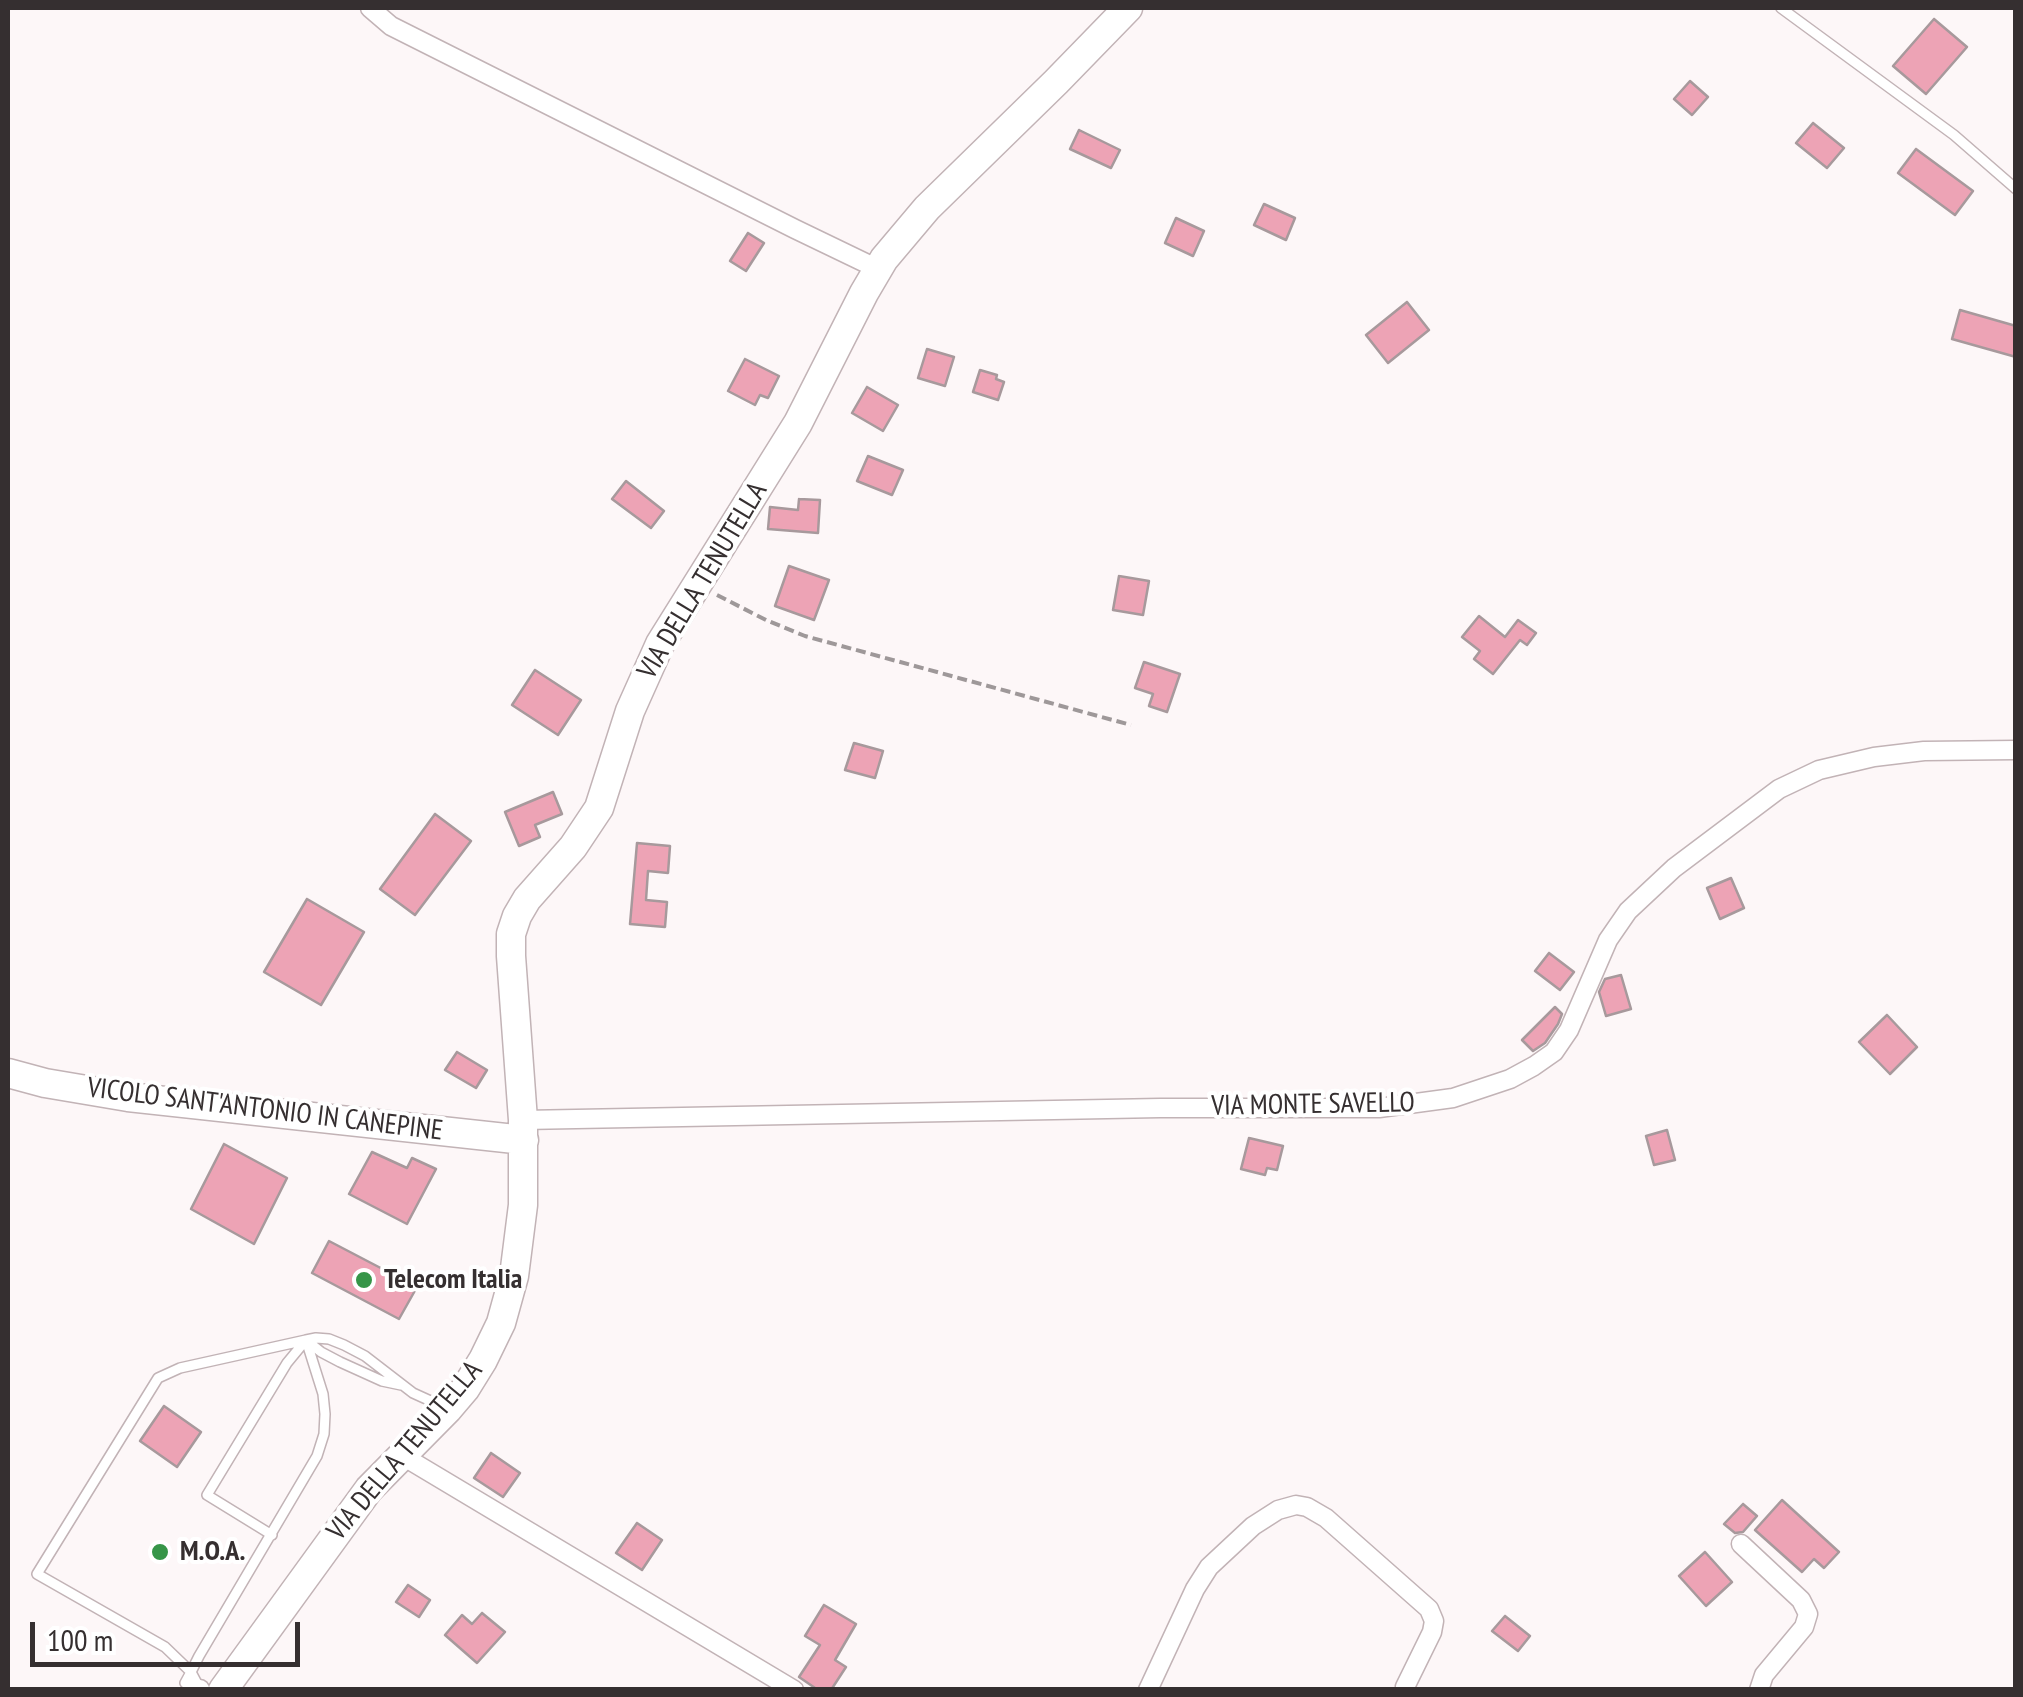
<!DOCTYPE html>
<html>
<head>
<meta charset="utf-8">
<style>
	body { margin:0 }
	#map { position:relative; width:2023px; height:1697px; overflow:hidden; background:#fdf7f8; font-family:"PT Sans Narrow",sans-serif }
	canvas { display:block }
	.frame { position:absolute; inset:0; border:10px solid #352f30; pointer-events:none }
	.scale { position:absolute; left:30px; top:1622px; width:270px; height:45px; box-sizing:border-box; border:5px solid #352f30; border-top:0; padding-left:12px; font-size:30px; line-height:35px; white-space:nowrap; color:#352f30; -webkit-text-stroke:8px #fff; paint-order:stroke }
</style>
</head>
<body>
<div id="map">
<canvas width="2023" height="1697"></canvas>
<div class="frame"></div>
<div class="scale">100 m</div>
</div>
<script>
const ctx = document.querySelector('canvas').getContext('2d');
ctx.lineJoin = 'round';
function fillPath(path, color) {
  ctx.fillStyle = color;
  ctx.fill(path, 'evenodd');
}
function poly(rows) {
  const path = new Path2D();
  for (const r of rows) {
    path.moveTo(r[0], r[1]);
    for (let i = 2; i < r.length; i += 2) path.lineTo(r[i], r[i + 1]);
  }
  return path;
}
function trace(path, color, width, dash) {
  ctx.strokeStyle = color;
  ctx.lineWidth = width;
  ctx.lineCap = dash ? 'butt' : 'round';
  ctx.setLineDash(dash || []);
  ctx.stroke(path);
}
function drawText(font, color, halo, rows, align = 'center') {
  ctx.font = font + ' "PT Sans Narrow",sans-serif';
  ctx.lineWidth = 8;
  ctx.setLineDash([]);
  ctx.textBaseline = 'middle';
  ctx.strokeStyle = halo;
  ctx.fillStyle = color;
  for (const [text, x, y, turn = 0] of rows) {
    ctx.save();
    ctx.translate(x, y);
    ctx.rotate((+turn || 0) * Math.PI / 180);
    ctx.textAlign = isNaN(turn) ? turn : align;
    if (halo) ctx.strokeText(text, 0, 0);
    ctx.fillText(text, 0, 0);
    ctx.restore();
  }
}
const building = poly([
	[1934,19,1967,47,1926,94,1893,66,1934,19],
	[1690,81,1708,97,1692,115,1674,99,1690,81],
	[1813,123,1844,148,1827,168,1796,143,1813,123],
	[1079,130,1120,150,1111,168,1070,149,1079,130],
	[1916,149,1973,191,1955,215,1898,173,1916,149],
	[1264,204,1295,218,1286,240,1254,225,1264,204],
	[1176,218,1204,231,1193,256,1165,243,1176,218],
	[748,233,764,243,746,271,730,261,748,233],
	[1407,302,1429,330,1388,363,1366,335,1407,302],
	[1960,310,2016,326,2016,357,1952,339,1960,310],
	[927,349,954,357,945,386,918,378,927,349],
	[745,359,779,376,768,398,760,395,755,405,728,391,745,359],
	[980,370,997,375,996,379,1004,382,998,400,973,392,980,370],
	[867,387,898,405,883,431,852,413,867,387],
	[868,456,903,470,892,495,857,481,868,456],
	[626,481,664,511,651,528,612,499,626,481],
	[799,499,820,500,818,533,768,529,770,507,798,510,799,499],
	[789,566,829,580,814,620,775,606,789,566],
	[1119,576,1149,581,1143,615,1113,610,1119,576],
	[1479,616,1505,637,1518,620,1536,633,1527,645,1520,640,1493,674,1474,659,1480,651,1462,637,1479,616],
	[1144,662,1180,674,1167,712,1149,706,1153,694,1135,688,1144,662],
	[535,670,581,700,558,735,512,705,535,670],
	[854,743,883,751,875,778,845,770,854,743],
	[553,792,562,814,535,825,540,837,519,846,505,812,553,792],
	[435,814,471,841,415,915,380,889,435,814],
	[637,843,670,846,668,873,648,871,646,900,667,902,665,927,630,924,637,843],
	[1731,878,1744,908,1720,919,1707,888,1731,878],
	[307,899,364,932,321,1005,264,972,307,899],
	[1549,953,1574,972,1560,990,1535,971,1549,953],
	[1621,975,1631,1009,1606,1016,1599,992,1605,979,1621,975],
	[1555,1007,1562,1014,1558,1024,1545,1043,1533,1051,1522,1040,1555,1007],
	[1887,1015,1917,1047,1890,1074,1859,1042,1887,1015],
	[457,1052,487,1070,476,1088,445,1070,457,1052],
	[1667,1130,1675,1160,1654,1165,1646,1136,1667,1130],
	[1249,1138,1283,1146,1277,1170,1267,1168,1265,1175,1241,1169,1249,1138],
	[224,1144,287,1178,254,1244,191,1209,224,1144],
	[372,1152,407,1168,412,1158,436,1169,407,1224,349,1194,372,1152],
	[329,1241,417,1287,399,1319,312,1273,329,1241],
	[164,1406,201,1432,177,1467,140,1441,164,1406],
	[491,1453,520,1473,503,1497,474,1478,491,1453],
	[1782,1500,1839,1552,1824,1568,1814,1559,1802,1572,1755,1530,1782,1500],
	[1743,1504,1757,1516,1743,1532,1735,1533,1724,1524,1743,1504],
	[637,1523,662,1540,642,1570,616,1553,637,1523],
	[1705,1552,1732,1582,1706,1606,1679,1576,1705,1552],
	[408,1585,430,1600,419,1617,396,1602,408,1585],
	[824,1605,856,1624,835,1660,846,1667,831,1690,818,1690,799,1677,820,1645,805,1636,824,1605],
	[482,1613,505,1632,477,1663,445,1635,462,1615,472,1624,482,1613],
	[1505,1616,1530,1636,1518,1651,1492,1631,1505,1616]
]);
const path = poly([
	[717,595,766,620,805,636,1131,725]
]);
const lane = poly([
	[1781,8,1954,135,2016,189],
	[401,1385,382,1381,340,1362,321,1352,306,1340,316,1338,329,1339,344,1345,365,1356,413,1393,435,1403],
	[272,1535,207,1495,287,1363,306,1340],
	[200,1689,185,1683,191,1672,165,1647,37,1574,158,1378,180,1368,306,1340],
	[200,1689,191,1672,199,1656,317,1456,324,1434,325,1414,323,1394,306,1340]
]);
const street = poly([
	[370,8,391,26,795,229,878,269],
	[523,1120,1160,1108,1379,1108,1453,1098,1510,1079,1534,1066,1554,1052,1569,1030,1608,940,1628,911,1674,868,1779,789,1819,770,1874,757,1924,751,2016,750],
	[401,1455,794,1690],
	[1741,1544,1801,1600,1808,1614,1804,1627,1764,1675,1759,1690],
	[200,1689,200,1690],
	[1148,1690,1195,1589,1209,1567,1253,1526,1278,1510,1296,1505,1307,1507,1326,1518,1429,1609,1434,1621,1432,1632,1405,1687]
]);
const secondary = poly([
	[8,1073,45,1083,128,1097,524,1140],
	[223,1690,369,1489,448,1409,465,1389,483,1360,501,1323,514,1276,523,1205,523,1120,511,956,511,934,517,916,527,899,573,847,599,808,630,711,660,644,798,423,864,293,884,259,927,208,1056,82,1128,8]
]);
const markers = [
	[364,1280,10,"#369548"],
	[160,1552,10,"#369548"]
];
const streetNames = [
	["VIA DELLA TENUTELLA",703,581,-59],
	["VIA MONTE SAVELLO",1313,1105,-1],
	["VICOLO SANT'ANTONIO IN CANEPINE",265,1110,7],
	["VIA DELLA TENUTELLA",405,1451,-50]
];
const poiNames = [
	["Telecom Italia",384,1280],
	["M.O.A.",180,1552]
];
fillPath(building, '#eda3b5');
trace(building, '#a7999c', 2.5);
trace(lane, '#c2b3b6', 12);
trace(street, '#c2b3b6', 21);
trace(secondary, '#c2b3b6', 31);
trace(path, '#9e9899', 4, [10, 5]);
trace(lane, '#fff', 9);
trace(street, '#fff', 18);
trace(secondary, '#fff', 28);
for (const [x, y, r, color] of markers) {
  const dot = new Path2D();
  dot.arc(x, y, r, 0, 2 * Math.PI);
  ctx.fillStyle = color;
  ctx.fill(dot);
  trace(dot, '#fff', 4);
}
drawText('28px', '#352f30', '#fff', streetNames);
drawText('bold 28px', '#352f30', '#fff', poiNames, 'left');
</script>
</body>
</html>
